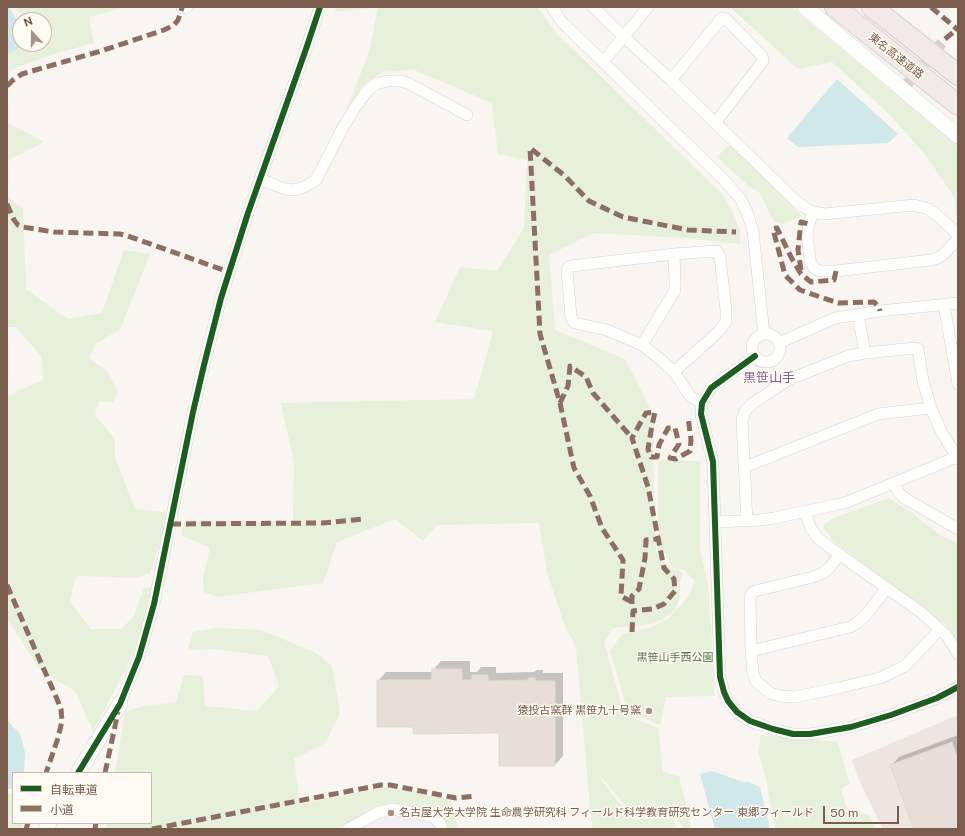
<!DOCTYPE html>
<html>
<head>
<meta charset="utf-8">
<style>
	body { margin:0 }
	#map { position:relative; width:965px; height:836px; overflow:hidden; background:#f9f5f0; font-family:"Public Sans","Noto Sans JP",sans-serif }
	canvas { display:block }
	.frame { position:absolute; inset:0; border:8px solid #7a5c4d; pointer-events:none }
	.legend { position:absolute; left:12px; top:772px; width:140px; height:52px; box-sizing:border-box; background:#fffaf3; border:1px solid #cabbb1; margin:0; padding:5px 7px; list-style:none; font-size:12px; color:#7a5c4d }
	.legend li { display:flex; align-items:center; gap:8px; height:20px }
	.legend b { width:20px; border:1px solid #cabbb1 }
	.north { position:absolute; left:12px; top:12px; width:40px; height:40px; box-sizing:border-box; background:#fffaf3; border:1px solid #cabbb1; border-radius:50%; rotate:339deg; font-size:11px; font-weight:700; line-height:16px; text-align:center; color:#7a5c4d }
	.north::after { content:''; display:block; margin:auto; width:14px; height:18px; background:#a69286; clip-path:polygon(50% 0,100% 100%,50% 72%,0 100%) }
	.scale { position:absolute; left:823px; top:806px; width:76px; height:18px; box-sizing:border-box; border:2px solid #7a5c4d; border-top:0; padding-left:5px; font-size:12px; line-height:14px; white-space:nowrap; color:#7a5c4d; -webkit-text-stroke:3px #fffaf3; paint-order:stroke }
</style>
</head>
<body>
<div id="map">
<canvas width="965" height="836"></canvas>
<div class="frame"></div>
<ul class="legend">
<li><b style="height:5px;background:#1b5e20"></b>自転車道</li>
<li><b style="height:5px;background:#8d6e63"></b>小道</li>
</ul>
<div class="north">N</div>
<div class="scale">50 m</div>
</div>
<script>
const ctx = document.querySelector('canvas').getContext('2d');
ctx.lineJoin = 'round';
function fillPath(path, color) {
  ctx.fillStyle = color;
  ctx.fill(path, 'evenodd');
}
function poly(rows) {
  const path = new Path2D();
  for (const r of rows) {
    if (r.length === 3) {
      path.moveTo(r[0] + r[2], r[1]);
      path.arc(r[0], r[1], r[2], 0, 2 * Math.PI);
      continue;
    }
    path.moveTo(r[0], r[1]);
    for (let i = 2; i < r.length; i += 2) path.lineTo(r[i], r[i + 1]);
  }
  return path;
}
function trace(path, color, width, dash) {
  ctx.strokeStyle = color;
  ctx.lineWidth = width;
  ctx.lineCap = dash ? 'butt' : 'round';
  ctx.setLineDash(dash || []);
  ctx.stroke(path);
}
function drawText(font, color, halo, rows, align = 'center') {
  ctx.font = font + ' "Public Sans","Noto Sans JP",sans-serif';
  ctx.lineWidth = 3;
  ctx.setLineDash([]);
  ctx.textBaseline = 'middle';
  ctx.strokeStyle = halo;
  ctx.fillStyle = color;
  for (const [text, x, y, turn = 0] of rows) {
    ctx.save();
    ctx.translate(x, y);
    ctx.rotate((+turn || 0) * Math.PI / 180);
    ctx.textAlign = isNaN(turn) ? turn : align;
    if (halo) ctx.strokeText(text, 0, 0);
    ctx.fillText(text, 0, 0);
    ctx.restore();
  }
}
const industrial = poly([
	[958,715,958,829,883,829,860,782,852,760]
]);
const education = poly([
	[378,798,414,800,450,829,321,829]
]);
const green = poly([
	[15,7,126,7,89,17,94,43,54,54,13,69,7,77,7,49,20,44,44,44,44,20,25,20],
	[336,7,377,7,335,12],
	[378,7,537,7,558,35,723,195,733,213,740,230,740,244,685,238,593,233,549,255,555,330,625,359,655,418,653,453,656,552,671,569,683,572,680,583,680,597,676,609,662,620,646,625,613,628,604,642,624,714,658,728,663,772,679,776,692,829,684,829,675,816,635,817,599,774,604,784,633,819,673,818,677,829,593,829,591,820,576,647,565,626,547,573,539,523,437,525,423,541,395,519,337,542,323,583,216,597,204,592,203,578,210,548,181,535,185,520,293,522,294,462,281,403,474,399,493,331,435,322,460,267,497,271,524,228,527,160,498,154,492,103,412,69,383,72,363,85,341,123,370,50],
	[730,7,791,7,958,146,958,217,955,214,955,198,924,153,885,110,832,62,798,69],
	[7,122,44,142,9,160,7,166],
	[731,143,802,216,784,224,774,222,760,193,750,187,717,157],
	[7,197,23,209,26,289,68,319,102,313,124,250,150,254,120,329,96,344,89,358,107,371,118,392,113,402,99,401,95,415,115,439,115,458,135,509,170,513,150,573,137,578,76,576,70,601,91,629,121,629,133,617,144,588,152,587,149,611,125,672,93,731,75,691,40,670,9,622,7,621,7,396,43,380,42,357,16,327,7,327],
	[658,460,700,461,700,549,708,586,712,642,714,696,666,697,660,725,628,712,610,651,622,634,652,627,669,618,689,596,695,581,684,570,672,567,666,554,658,550],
	[889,498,912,513,941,536,958,543,958,644,947,626,833,541,823,526,833,518],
	[216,628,261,630,316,653,332,666,340,713,325,743,294,759,300,804,384,787,414,791,451,800,458,829,444,829,443,824,410,805,393,803,373,807,338,829,106,829,107,823,151,823,151,773,115,773,125,712,144,706,176,702,184,675,203,676,205,706,257,711,279,686,268,656,214,649,188,650,193,632],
	[761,735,837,742,850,783,841,789,847,808,869,815,876,829,775,829,766,779,758,752],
	[7,794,13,794,13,823,24,823,21,829,7,829]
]);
const water = poly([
	[7,7,9,7,16,19,20,20,20,44,21,44,21,47,7,54],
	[837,79,898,134,888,143,798,147,787,138],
	[7,711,9,722,20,734,25,752,24,773,13,773,13,789,7,789],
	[712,771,743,782,749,782,760,787,770,829,715,829,700,774]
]);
const shadow = poly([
	[441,661,470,661,470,672,477,672,481,667,496,667,496,673,534,672,537,670,543,670,543,673,563,673,563,756,555,765,500,732,414,726,378,681,386,672,433,672,433,670],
	[958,735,958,829,915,829,891,766,899,757]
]);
const building = poly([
	[432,669,462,669,462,680,472,680,472,675,488,675,488,681,528,680,528,678,535,678,535,681,555,681,555,766,499,766,499,733,413,734,413,727,377,727,377,680,431,680,432,669],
	[952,742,958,759,958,829,914,829,890,765,952,742]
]);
const streetTunnel = poly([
	[903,89,945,39]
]);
const street = poly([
	[552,7,562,22,723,179,740,198,747,212,753,231,764,334],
	[593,7,624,37,671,80,796,201,804,207,813,212,824,214,914,205,929,209,933,212,958,234],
	[182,8,187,7],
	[603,62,648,7],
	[671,80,721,19,723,18,726,19,762,56,763,61,715,123],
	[260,179,285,189,294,190,304,187,316,180,341,131,356,106,368,90,376,84,387,81,401,81,410,84,467,115],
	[813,212,809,224,807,235,810,261,814,268,819,271,836,271,931,260,938,258,945,253,958,238],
	[944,305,958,384],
	[858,314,865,353],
	[766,348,14],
	[779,343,835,318,880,311,958,303],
	[642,345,675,290,675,281,674,254],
	[755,356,711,388,702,403,701,414,713,462,720,677,724,692,728,701,737,712,750,721,773,729,793,734,810,734,851,727,891,715,937,698,958,687],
	[674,372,718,332,726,322,726,311,720,257,717,251,674,254,571,266,569,267,567,271,571,317,573,321,575,323,607,330,642,345,660,359,674,372,690,396,702,403],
	[745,467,878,414,931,408],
	[893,483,900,494,906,499,958,529],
	[805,512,811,529,817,537,829,547,922,613,947,636,958,654],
	[747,521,742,420,745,411,753,403,788,380,848,356,865,353,915,348,918,349,923,381,931,408,941,431,958,459],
	[715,522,760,520,774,518,835,505,847,502,957,457],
	[840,554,830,567,823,573,813,577,755,591,752,593,750,597,751,651,753,673,756,681,770,693,780,696,795,697,838,688,880,678,905,666,940,629],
	[751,651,850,627,857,623,865,616,887,588],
	[120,704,139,657,154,604,193,412,204,365,221,298,248,213,306,49,320,7],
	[348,829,379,812,393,809,431,816,440,823,442,829]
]);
const secondary = poly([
	[805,7,958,136],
	[78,773,120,704],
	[46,829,49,823]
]);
const highway = poly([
	[835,7,958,105],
	[872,7,958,75]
]);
const quiet = poly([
	[931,7,958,30],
	[945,39,958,28],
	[7,86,13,80,22,74,101,51,164,30,174,25,178,20,182,8,181,7],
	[7,204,14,220,18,225,23,227,54,232,120,234,128,236,229,272],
	[801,270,798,250,801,222,809,224],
	[836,271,834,280,811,282,801,274,791,257,777,228,773,229,785,275,800,290,838,303,874,302,879,307,880,311],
	[560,403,568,386,570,366,586,377,593,393,632,438],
	[171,524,322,523,364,519],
	[7,585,27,631,57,699,61,709,62,721,58,738,46,773],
	[632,602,621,596,623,560,602,528,590,496,574,468,560,403,540,334,530,148,565,176,589,201,623,217,688,230,736,232],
	[632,604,632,596,639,589,645,558,646,540,658,539],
	[632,632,633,611,652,609,664,604,675,591,674,579,664,568,648,487,632,438,646,413,655,412,652,425,648,449,651,457,657,457,659,445,668,428,675,428,679,444,670,458,676,459,690,451,691,440,688,417],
	[105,773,118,712],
	[26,829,28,823],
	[95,829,96,823],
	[152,829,381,785,390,785,456,798,476,796]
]);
const cycleway = poly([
	[755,356,711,388,702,403,701,414,713,462,720,677,724,692,728,701,737,712,750,721,773,729,793,734,810,734,851,727,891,715,937,698,958,687],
	[78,773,120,704,139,657,154,604,193,412,204,365,221,298,248,213,306,49,320,7]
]);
const markers = [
	[649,711,4,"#a69286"],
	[391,813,4,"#a69286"]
];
const streetNames = [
	["東名高速道路",896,56,38]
];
const parkNames = [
	["黒笹山手西公園",675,658]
];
const poiNames = [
	["猿投古窯群 黒笹九十号窯",641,711],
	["名古屋大学大学院 生命農学研究科 フィールド科学教育研究センター 東郷フィールド",399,813,"left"]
];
const quarterNames = [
	["黒笹山手",769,378]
];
fillPath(industrial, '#ede5e0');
fillPath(education, '#f6eef6');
fillPath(green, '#e7f0db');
fillPath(water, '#d0e8ea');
fillPath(shadow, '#0003');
fillPath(building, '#e6ded7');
trace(building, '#e2d8d2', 1);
trace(streetTunnel, '#d9cfc7', 11, [11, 5.5]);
trace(street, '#d7d1cb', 12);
trace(secondary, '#d9d2cb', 16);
trace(highway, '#dad1cc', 22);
trace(street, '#fefefd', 11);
trace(secondary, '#fefefd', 15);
trace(highway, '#f2eae7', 20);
trace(quiet, '#8d6e63', 5, [10, 5]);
trace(cycleway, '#1b5e20', 6);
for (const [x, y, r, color] of markers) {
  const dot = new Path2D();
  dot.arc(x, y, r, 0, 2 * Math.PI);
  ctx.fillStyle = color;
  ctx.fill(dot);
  trace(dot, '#fffaf3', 1.5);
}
drawText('11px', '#7a5c4d', '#fffaf3', streetNames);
drawText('11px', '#537a41', '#fffaf3', parkNames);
drawText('11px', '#7a5c4d', '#fffaf3', poiNames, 'right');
drawText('13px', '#846695', '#fffaf3', quarterNames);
</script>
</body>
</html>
